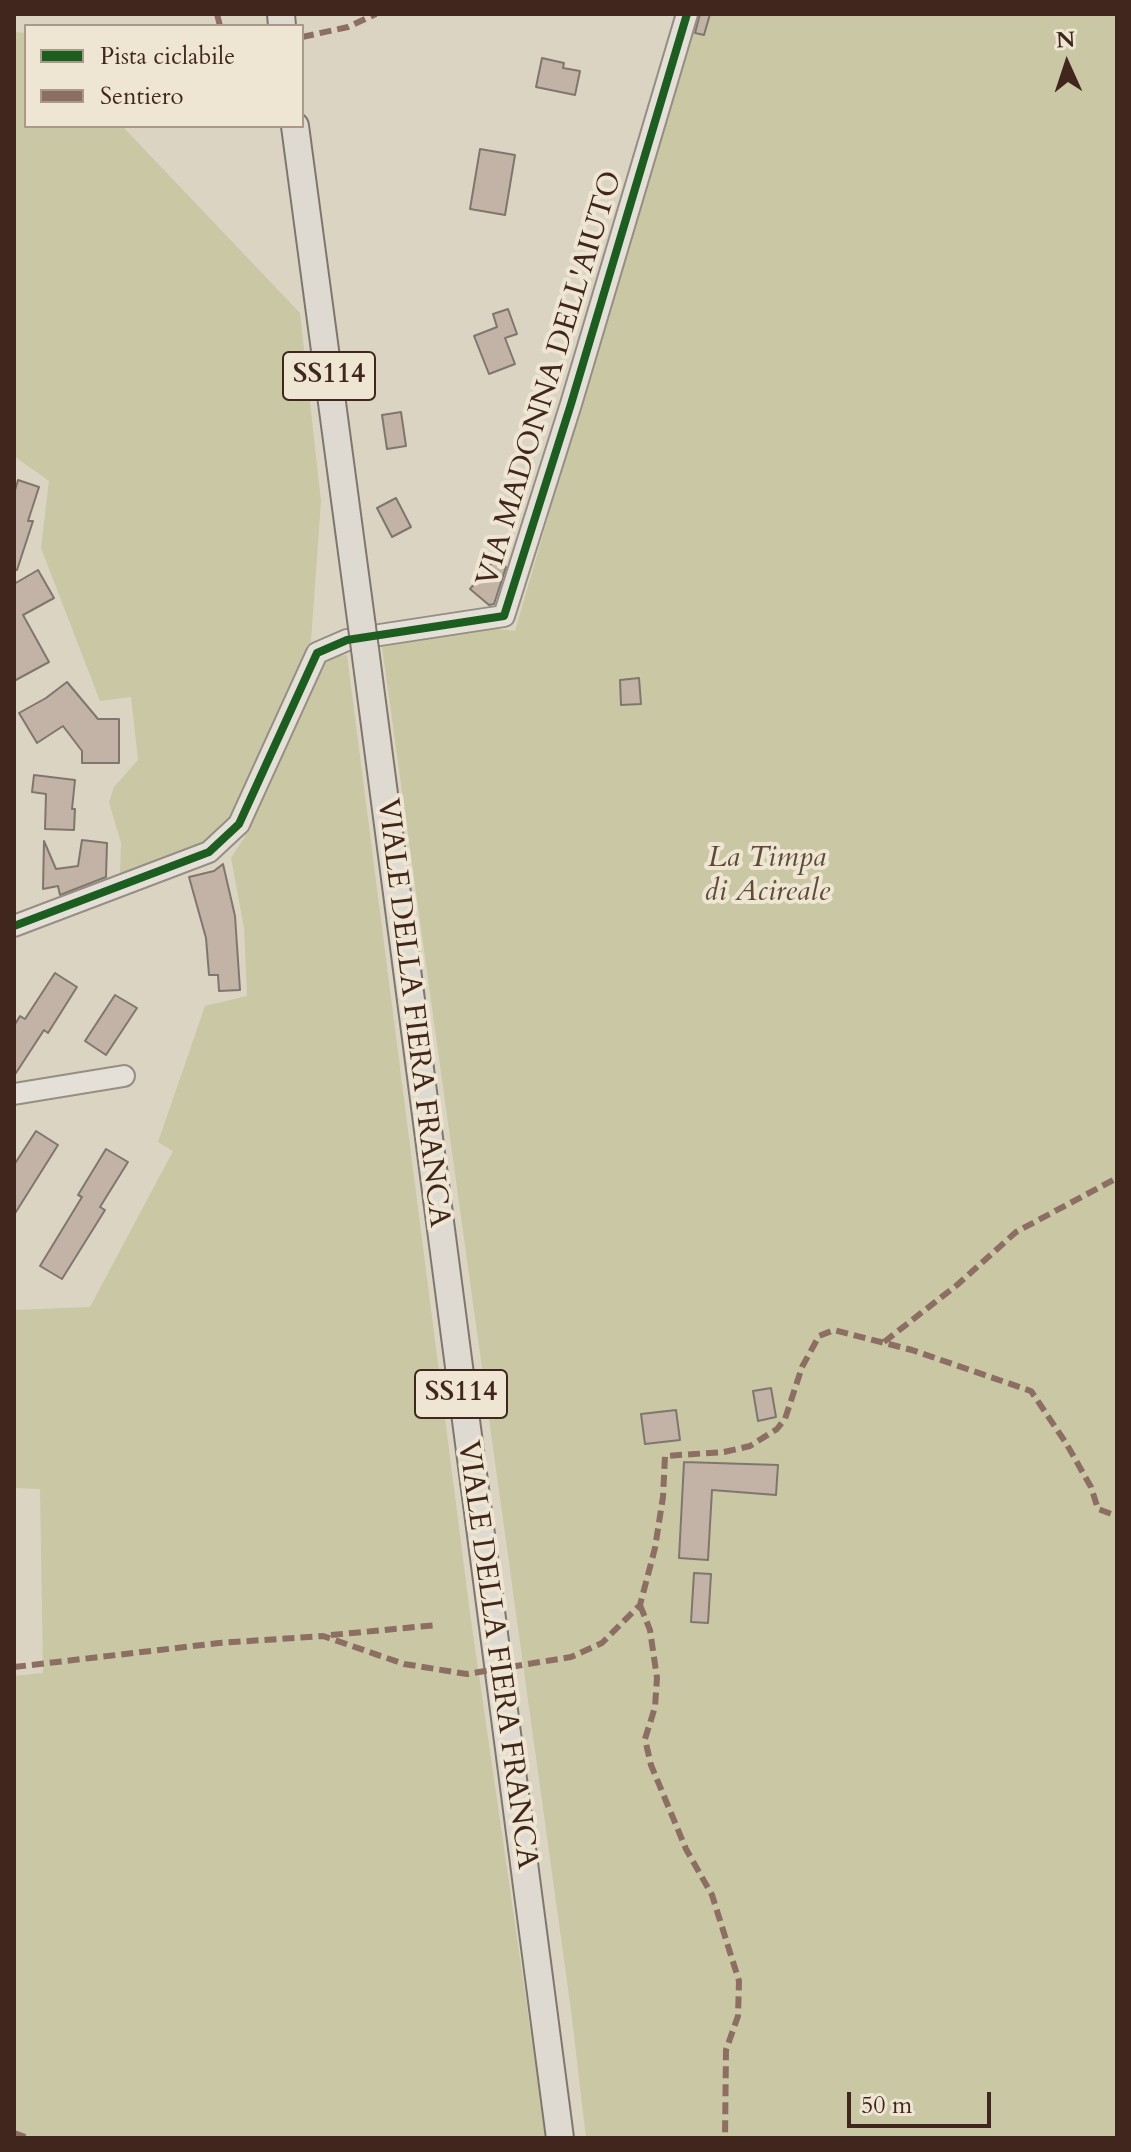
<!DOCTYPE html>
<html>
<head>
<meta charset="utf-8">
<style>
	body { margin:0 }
	#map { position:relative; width:1131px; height:2152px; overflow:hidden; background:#dbd4c3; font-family:Cardo,serif }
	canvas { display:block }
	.frame { position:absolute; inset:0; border:16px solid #40261c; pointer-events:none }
	.legend { position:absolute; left:24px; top:24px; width:280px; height:104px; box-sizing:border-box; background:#eee6d2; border:2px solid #a89989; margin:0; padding:10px 14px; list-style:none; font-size:24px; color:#40261c }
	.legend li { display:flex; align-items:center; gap:16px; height:40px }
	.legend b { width:40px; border:2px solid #a89989 }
	.north { position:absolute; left:1027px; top:24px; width:80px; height:80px; -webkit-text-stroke:6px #eee6d2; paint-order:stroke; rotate:357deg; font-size:22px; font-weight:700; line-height:32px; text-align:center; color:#40261c }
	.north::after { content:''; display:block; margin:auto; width:28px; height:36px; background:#40261c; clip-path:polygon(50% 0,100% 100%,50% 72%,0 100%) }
	.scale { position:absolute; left:847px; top:2092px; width:144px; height:36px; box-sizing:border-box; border:4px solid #40261c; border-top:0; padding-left:10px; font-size:24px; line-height:28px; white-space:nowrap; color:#40261c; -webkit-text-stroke:6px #eee6d2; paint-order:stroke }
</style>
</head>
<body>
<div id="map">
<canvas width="1131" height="2152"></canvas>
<div class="frame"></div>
<ul class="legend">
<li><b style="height:10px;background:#1b5e20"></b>Pista ciclabile</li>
<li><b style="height:10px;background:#8d6e63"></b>Sentiero</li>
</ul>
<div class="north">N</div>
<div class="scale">50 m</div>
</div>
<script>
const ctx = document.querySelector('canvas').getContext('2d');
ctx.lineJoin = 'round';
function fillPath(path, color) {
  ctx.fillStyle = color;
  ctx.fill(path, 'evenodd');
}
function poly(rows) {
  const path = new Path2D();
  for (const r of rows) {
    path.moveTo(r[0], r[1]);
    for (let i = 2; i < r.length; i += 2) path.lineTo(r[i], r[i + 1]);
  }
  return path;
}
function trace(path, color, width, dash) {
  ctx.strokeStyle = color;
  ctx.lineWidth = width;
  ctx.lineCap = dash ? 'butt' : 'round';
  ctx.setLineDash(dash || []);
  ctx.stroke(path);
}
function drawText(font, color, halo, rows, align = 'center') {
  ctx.font = font + ' Cardo,serif';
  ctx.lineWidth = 8;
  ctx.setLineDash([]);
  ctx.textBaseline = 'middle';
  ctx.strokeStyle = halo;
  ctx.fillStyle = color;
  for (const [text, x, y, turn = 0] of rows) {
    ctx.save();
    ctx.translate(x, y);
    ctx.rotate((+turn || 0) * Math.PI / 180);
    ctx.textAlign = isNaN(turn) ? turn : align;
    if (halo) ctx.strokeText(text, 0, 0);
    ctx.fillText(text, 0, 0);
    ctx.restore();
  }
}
const green = poly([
	[694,14,1117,14,1117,2138,586,2138,571,2010,382,647,491,628,515,631],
	[14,32,26,33,26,126,122,126,300,313,321,501,311,641,307,656,235,819,205,845,120,875,121,843,109,802,114,787,138,760,131,697,100,701,41,548,49,481,14,456],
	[347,655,470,1613,546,2138,14,2138,14,1676,43,1673,40,1489,14,1488,14,1310,90,1307,173,1151,158,1142,205,1006,247,996,244,928,231,858,249,830,328,657]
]);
const building = poly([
	[700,14,710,14,704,35,695,33,700,14],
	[542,58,564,63,563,68,580,71,575,95,536,87,542,58],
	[480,149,515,155,505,215,470,209,480,149],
	[508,309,517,334,505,338,515,364,489,374,474,336,497,327,493,314,508,309],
	[401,412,406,446,387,449,382,415,401,412],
	[18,480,39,487,28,521,33,521,17,570,14,569,14,494,18,480],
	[396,498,411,527,392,537,377,508,396,498],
	[496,558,506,567,494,604,489,605,470,589,496,558],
	[38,570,54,598,23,615,49,662,14,681,14,584,38,570],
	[639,678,641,704,621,705,620,680,639,678],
	[67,682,98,719,119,719,119,763,82,763,82,751,63,726,37,743,19,713,46,698,67,682],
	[34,775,75,780,72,809,75,809,74,830,45,829,46,794,32,792,34,775],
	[82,840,107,843,106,877,60,895,58,886,43,889,44,841,56,869,78,866,82,840],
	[223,864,235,916,240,990,219,991,218,975,209,975,206,938,189,877,214,871,223,864],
	[55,973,77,987,48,1033,44,1030,14,1076,14,1026,20,1016,25,1019,55,973],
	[115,995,137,1008,106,1055,85,1041,115,995],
	[36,1131,58,1145,14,1215,14,1165,36,1131],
	[106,1149,128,1162,100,1207,105,1210,62,1279,40,1266,82,1197,78,1195,106,1149],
	[771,1388,776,1417,758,1421,753,1391,771,1388],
	[676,1410,680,1440,645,1444,641,1414,676,1410],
	[684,1462,778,1465,776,1495,712,1490,708,1560,679,1558,684,1462],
	[694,1573,711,1574,708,1623,691,1622,694,1573]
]);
const minor = poly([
	[14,926,209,852,239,824,317,653,347,640,504,616,571,404,687,14],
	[14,1094,124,1076]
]);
const major = poly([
	[281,14,282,26],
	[295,126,362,627],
	[365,649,560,2138]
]);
const majorBridge = poly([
	[362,627,365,649]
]);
const quiet = poly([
	[217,14,220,26],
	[302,37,348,27,376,14],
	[884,1342,957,1285,1016,1232,1117,1178],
	[640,1605,650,1630,657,1678,655,1707,645,1739,651,1765,686,1849,712,1895,739,1981,738,2016,726,2050,725,2138],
	[331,1635,437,1625],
	[14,1667,219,1643,323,1636,404,1664,467,1674,571,1657,602,1643,640,1605,655,1548,663,1497,665,1456,724,1452,750,1446,777,1429,785,1419,802,1367,819,1336,834,1330,912,1350,1031,1391,1066,1443,1091,1487,1098,1509,1117,1516],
	[14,2133,28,2138]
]);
const cycleway = poly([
	[14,926,209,852,239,824,317,653,347,640,504,616,571,404,687,14]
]);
const shields = [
	[329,376,92],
	[461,1394,92]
];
const shieldNames = [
	["SS114",329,376],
	["SS114",461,1394]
];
const streetNames = [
	["VIA MADONNA DELL'AIUTO",551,379,-73],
	["VIALE DELLA FIERA FRANCA",412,1013,83],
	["VIALE DELLA FIERA FRANCA",496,1655,82]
];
const parkNames = [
	["La Timpa",767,859],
	["di Acireale",767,893]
];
fillPath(green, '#c9c7a4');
fillPath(building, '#c3b2a6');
trace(building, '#7f776e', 2);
trace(minor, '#968e83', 24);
trace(major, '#7f776e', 30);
trace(minor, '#e4e0d7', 20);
trace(major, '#dedad1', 26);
trace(majorBridge, '#7f776e', 30, []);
trace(majorBridge, '#dedad1', 26);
trace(quiet, '#8d6e63', 6, [12, 6]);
trace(cycleway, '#1b5e20', 8);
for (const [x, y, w] of shields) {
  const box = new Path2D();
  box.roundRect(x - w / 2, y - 24, w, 48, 6);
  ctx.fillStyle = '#eee6d2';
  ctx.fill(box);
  trace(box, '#40261c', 2);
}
drawText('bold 28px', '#40261c', null, shieldNames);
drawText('30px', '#40261c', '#eee6d2', streetNames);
drawText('italic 30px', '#5e4c38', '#eee6d2', parkNames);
</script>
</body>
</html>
